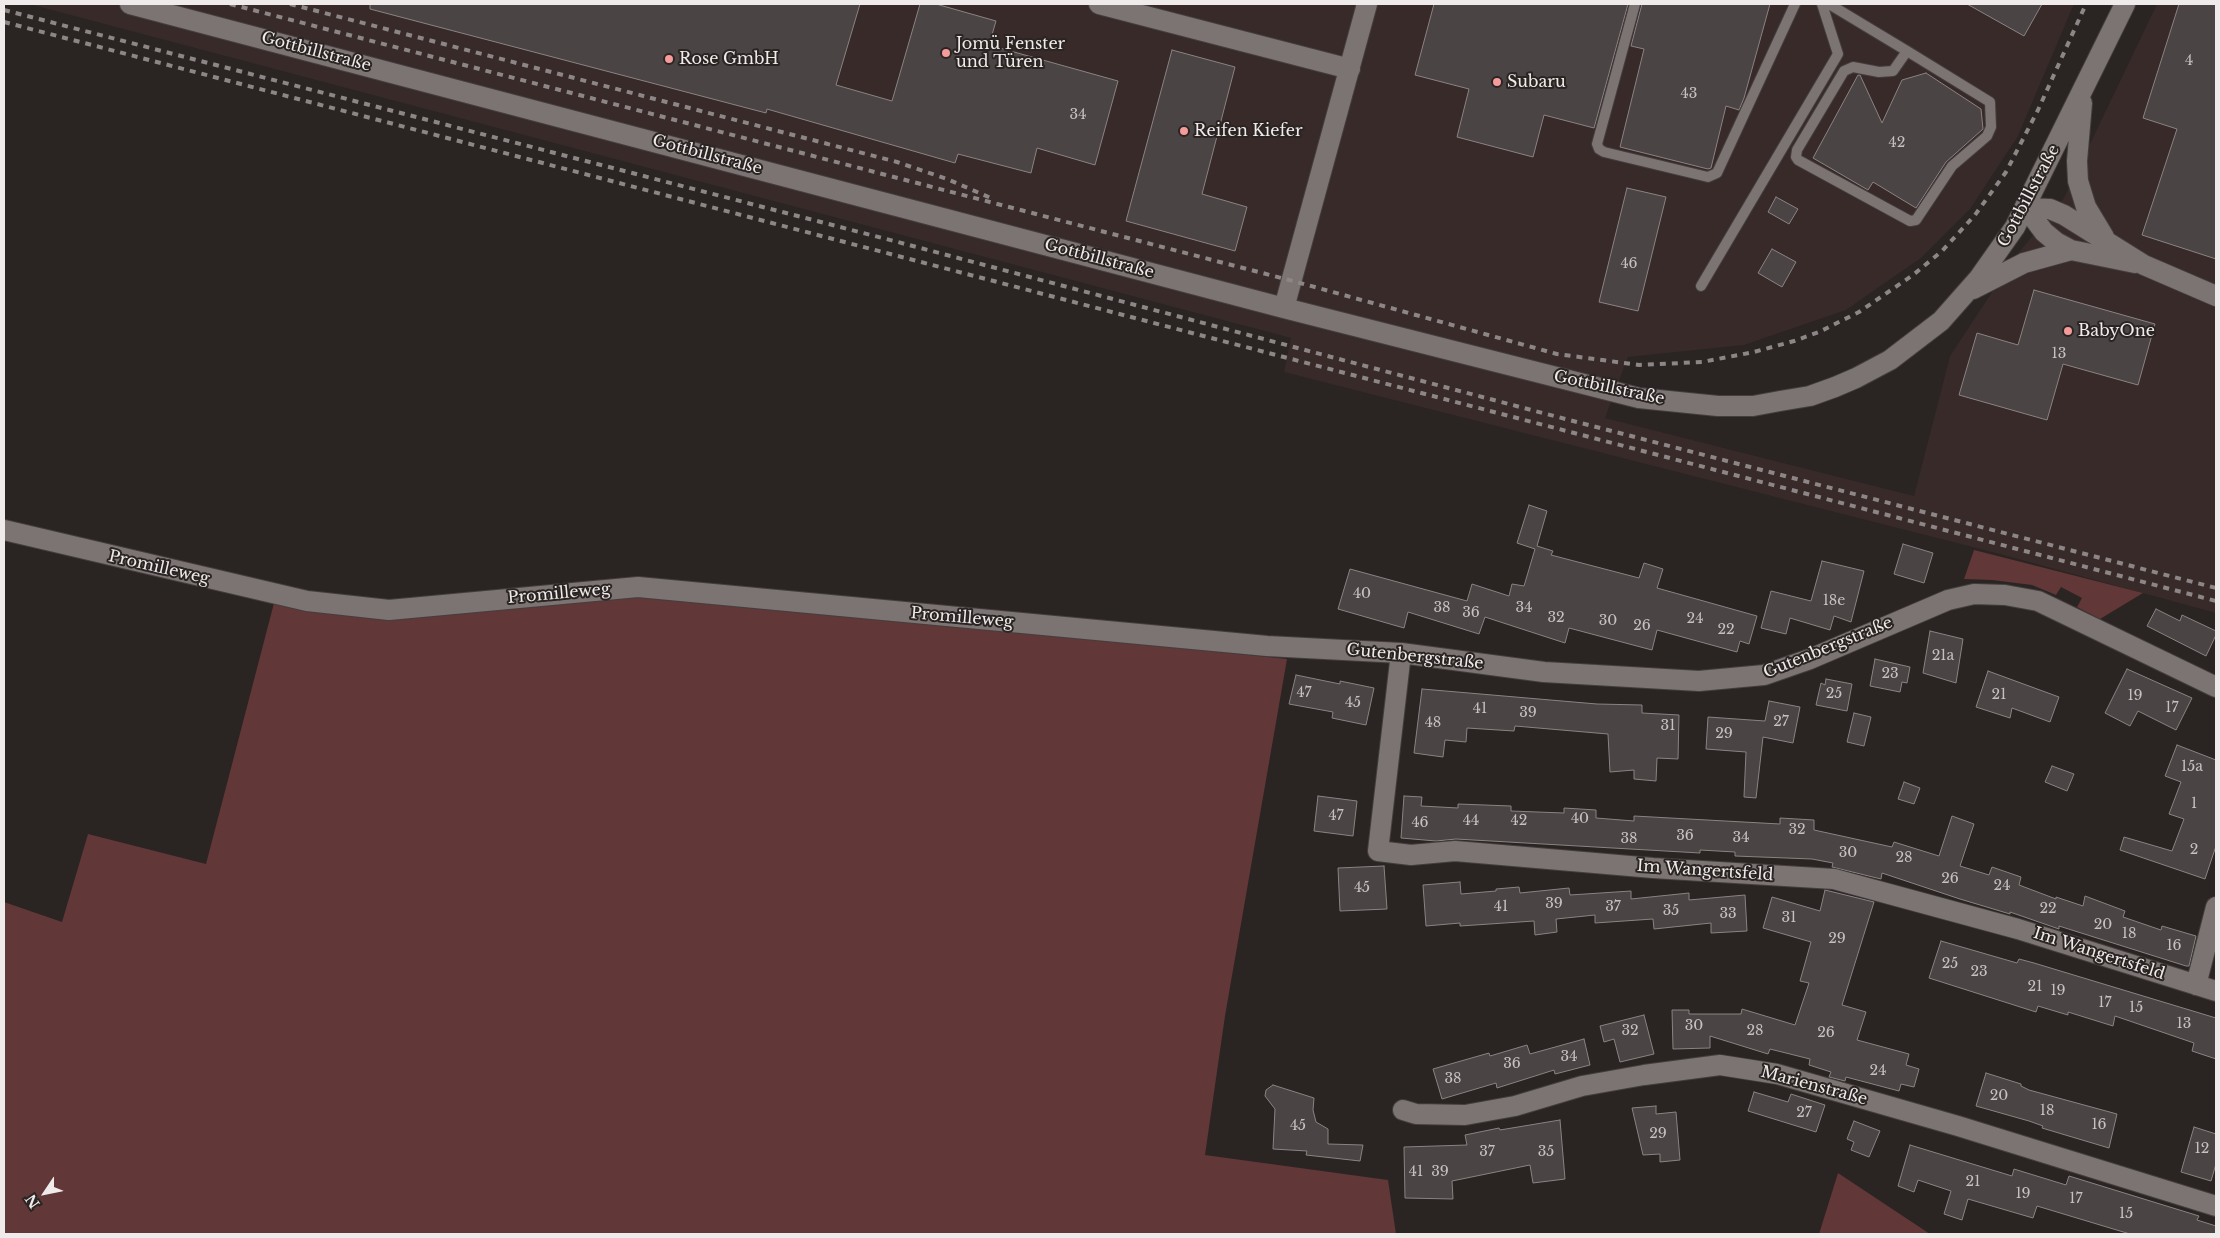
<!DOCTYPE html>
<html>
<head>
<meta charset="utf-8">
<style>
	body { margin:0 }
	#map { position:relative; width:2220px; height:1238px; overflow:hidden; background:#2a2423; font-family:"Libre Baskerville",serif }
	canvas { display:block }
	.frame { position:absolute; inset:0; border:5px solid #f0ebeb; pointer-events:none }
	.north { position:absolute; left:20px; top:1168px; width:50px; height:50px; -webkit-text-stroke:4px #2a2423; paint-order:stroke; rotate:236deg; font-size:14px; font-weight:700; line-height:20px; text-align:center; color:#f0ebeb }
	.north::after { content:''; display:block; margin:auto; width:18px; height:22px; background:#f0ebeb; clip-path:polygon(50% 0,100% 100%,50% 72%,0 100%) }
</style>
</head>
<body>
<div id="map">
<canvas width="2220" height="1238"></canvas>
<div class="frame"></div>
<div class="north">N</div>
</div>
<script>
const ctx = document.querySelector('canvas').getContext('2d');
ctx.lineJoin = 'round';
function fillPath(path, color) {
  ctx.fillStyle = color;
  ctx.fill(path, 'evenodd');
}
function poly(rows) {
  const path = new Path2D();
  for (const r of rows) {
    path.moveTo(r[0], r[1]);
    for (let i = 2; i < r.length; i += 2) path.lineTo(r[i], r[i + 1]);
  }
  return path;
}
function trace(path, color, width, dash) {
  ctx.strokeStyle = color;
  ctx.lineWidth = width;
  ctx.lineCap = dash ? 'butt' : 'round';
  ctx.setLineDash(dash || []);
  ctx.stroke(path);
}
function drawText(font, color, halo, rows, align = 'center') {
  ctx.font = font + ' "Libre Baskerville",serif';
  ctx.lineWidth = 4;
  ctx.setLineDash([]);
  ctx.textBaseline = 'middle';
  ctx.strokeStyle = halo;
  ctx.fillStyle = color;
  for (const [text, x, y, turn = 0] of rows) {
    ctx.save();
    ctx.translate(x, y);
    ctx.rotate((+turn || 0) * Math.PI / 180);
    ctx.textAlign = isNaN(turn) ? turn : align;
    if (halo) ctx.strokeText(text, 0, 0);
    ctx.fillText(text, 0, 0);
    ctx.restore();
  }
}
const built = poly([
	[29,4,2074,4,2018,136,1970,209,1921,258,1846,310,1744,345,1628,357,1605,418,1914,496,1950,356,2015,257,2064,198,2157,4,2216,4,2216,613,2000,554,1284,372,1291,338]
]);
const green = poly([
	[1974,550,2143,593,2100,619,2077,607,2082,598,2061,587,2056,595,2032,585,1992,580,1964,579],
	[648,592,1287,659,1225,1016,1205,1155,1388,1180,1396,1234,4,1234,4,902,62,922,88,834,206,864,274,603,385,618],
	[1838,1173,1930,1234,1819,1234]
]);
const building = poly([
	[370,4,860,4,836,85,892,101,920,4,936,4,996,21,989,45,1118,81,1095,165,1037,148,1031,173,958,154,955,163,767,109,766,113,370,9,370,4],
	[1434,4,1628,4,1594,128,1544,115,1533,157,1457,137,1469,89,1415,75,1434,4],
	[1642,4,1770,4,1744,98,1739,110,1726,106,1711,168,1708,169,1620,147,1644,49,1631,46,1642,4],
	[1967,4,2042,4,2024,36,1967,4],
	[2179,4,2216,4,2216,259,2142,235,2177,129,2143,118,2179,4],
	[1172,50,1235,67,1202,194,1247,207,1235,251,1126,221,1172,50],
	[1926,73,1981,109,1983,129,1946,162,1916,208,1873,182,1868,190,1813,158,1858,75,1860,75,1882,123,1902,80,1926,73],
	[1627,188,1666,197,1638,311,1599,302,1627,188],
	[1776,197,1798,209,1789,224,1768,212,1776,197],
	[1772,249,1796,262,1782,287,1758,273,1772,249],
	[2034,290,2155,324,2138,385,2063,364,2047,420,1959,395,1977,333,2018,345,2034,290],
	[1529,505,1547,511,1537,546,1553,551,1551,555,1639,578,1644,563,1663,569,1657,588,1757,616,1749,644,1740,641,1737,652,1657,630,1652,650,1569,628,1565,643,1485,617,1479,634,1408,612,1404,628,1338,609,1350,569,1467,601,1472,584,1509,596,1512,584,1524,586,1535,549,1517,543,1529,505],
	[1903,544,1933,553,1924,583,1894,574,1903,544],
	[1822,561,1864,571,1851,622,1834,616,1830,630,1790,618,1786,634,1761,628,1771,591,1811,601,1822,561],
	[2156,609,2180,621,2182,615,2216,631,2216,635,2206,656,2147,626,2156,609],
	[1930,631,1963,639,1956,683,1923,673,1930,631],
	[1875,659,1910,667,1907,683,1902,682,1900,692,1870,686,1875,659],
	[2127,669,2192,698,2176,730,2138,711,2130,726,2105,713,2127,669],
	[1988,671,2059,697,2050,722,2012,708,2010,718,1976,707,1988,671],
	[1296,675,1340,684,1340,681,1374,688,1366,725,1332,718,1333,712,1289,704,1296,675],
	[1826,679,1852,684,1847,711,1816,705,1821,683,1825,685,1826,679],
	[1422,689,1597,704,1642,705,1642,713,1679,715,1678,759,1657,758,1656,781,1634,779,1634,770,1610,772,1608,734,1515,726,1514,731,1467,728,1466,742,1445,740,1443,757,1414,753,1422,689],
	[1769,701,1800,707,1793,743,1763,737,1756,798,1744,797,1746,752,1706,749,1708,717,1765,721,1769,701],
	[1854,713,1871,717,1864,746,1847,742,1854,713],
	[2177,745,2216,760,2216,846,2205,879,2120,850,2124,837,2172,851,2184,819,2169,814,2181,782,2165,776,2177,745],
	[2052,766,2074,774,2067,791,2045,782,2052,766],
	[1904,782,1920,788,1914,804,1898,799,1904,782],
	[1318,796,1357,801,1353,836,1314,831,1318,796],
	[1404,796,1422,797,1421,806,1458,808,1458,804,1511,806,1511,811,1564,813,1564,808,1596,810,1596,818,1634,821,1634,816,1780,824,1780,818,1814,820,1814,830,1892,847,1894,842,1939,856,1952,816,1974,824,1960,866,1989,875,1992,867,2021,877,2019,885,2056,899,2056,897,2083,906,2085,896,2125,911,2123,917,2161,930,2162,926,2196,936,2189,966,2186,966,2059,926,2059,929,2010,912,2010,914,1960,899,1882,873,1881,879,1832,867,1833,863,1812,859,1735,856,1735,852,1700,850,1700,853,1456,839,1436,841,1401,838,1404,796],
	[1384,866,1387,909,1340,911,1338,868,1384,866],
	[1460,882,1461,894,1496,891,1496,889,1519,887,1520,893,1569,888,1570,895,1631,891,1631,899,1689,893,1689,900,1745,895,1747,931,1711,933,1711,923,1654,929,1653,919,1595,923,1595,915,1556,919,1557,932,1535,935,1534,921,1460,926,1460,923,1426,926,1423,885,1460,882],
	[1825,890,1874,902,1842,1005,1866,1012,1857,1040,1909,1054,1906,1065,1919,1069,1914,1087,1901,1084,1899,1091,1846,1077,1845,1081,1829,1077,1831,1072,1809,1065,1810,1059,1770,1049,1768,1054,1710,1036,1710,1048,1673,1049,1672,1010,1689,1010,1689,1014,1741,1014,1742,1009,1795,1025,1809,983,1800,981,1811,942,1763,928,1772,897,1820,911,1825,890],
	[1941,941,2017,963,2019,959,2034,963,2216,1018,2216,1059,2192,1051,2194,1043,2115,1016,2113,1026,2068,1012,2068,1015,2038,1006,2036,1012,1929,978,1941,941],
	[1644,1015,1654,1054,1620,1062,1614,1039,1604,1042,1600,1026,1644,1015],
	[1584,1039,1590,1065,1555,1074,1554,1070,1497,1088,1496,1083,1442,1099,1433,1069,1489,1053,1490,1056,1527,1045,1530,1054,1584,1039],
	[1986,1073,2021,1084,2021,1086,2029,1090,2117,1114,2109,1148,2042,1128,2043,1126,2029,1121,1976,1106,1986,1073],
	[1273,1085,1314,1098,1313,1110,1316,1122,1328,1129,1328,1144,1363,1145,1360,1161,1306,1155,1307,1151,1273,1149,1275,1109,1265,1096,1266,1090,1273,1085],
	[1754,1092,1788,1102,1791,1094,1825,1105,1816,1132,1748,1111,1754,1092],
	[1656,1106,1656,1114,1676,1112,1680,1160,1660,1162,1660,1154,1643,1155,1632,1108,1656,1106],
	[1560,1120,1565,1179,1533,1183,1530,1165,1452,1181,1453,1199,1405,1198,1404,1147,1467,1145,1465,1135,1499,1128,1500,1130,1560,1120],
	[1854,1121,1880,1131,1869,1157,1851,1150,1854,1142,1847,1139,1854,1121],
	[2194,1127,2216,1134,2216,1164,2211,1181,2181,1172,2194,1127],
	[1910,1145,2012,1176,2014,1169,2066,1185,2069,1176,2199,1216,2197,1220,2216,1226,2216,1234,2130,1234,2037,1206,2033,1218,1968,1199,1962,1220,1944,1214,1951,1191,1918,1180,1914,1192,1898,1186,1910,1145]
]);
const lane = poly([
	[1635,4,1597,144,1599,149,1604,152,1708,177,1717,173,1795,4],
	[1829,4,1907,51,1990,102,1991,127,1987,136,1952,166,1916,220,1910,221,1798,160,1796,157,1797,150,1844,71,1853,67,1879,72,1893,71,1907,51],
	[1701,286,1838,54,1822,4]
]);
const street = poly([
	[130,4,1284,308,1639,398,1718,406,1753,406,1780,401,1810,396,1835,387,1856,378,1890,360,1941,321,1979,278,2015,227,2125,4],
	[1099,4,1350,69],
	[2082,103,2077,161,2078,181,2086,207,2104,237],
	[2026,208,2050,209,2064,215,2144,265,2216,296],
	[2026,208,2044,232,2056,242,2071,250,2135,263],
	[1973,289,2024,263,2071,250],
	[1284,308,1367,4],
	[4,530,307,601,389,610,638,587,1267,646,1401,653,1544,672,1699,681,1764,675,1810,659,1948,600,1974,594,2005,595,2038,601,2216,687],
	[1401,653,1378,851,1411,855,1455,851,1653,868,1834,879,2018,929,2216,991],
	[2196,985,2216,907],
	[1403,1110,1416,1114,1465,1115,1515,1106,1582,1086,1644,1075,1720,1065,1777,1074,1958,1126,2216,1206]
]);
const rail = poly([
	[230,4,1293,281,1557,354,1639,365,1702,362,1754,352,1794,341,1819,332,1859,312,1913,275,1942,251,1975,215,2006,172,2038,110,2086,4],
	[290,4,897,162,947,179,991,198],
	[4,10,894,241,1554,416,2216,588],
	[4,22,2216,601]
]);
const markers = [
	[946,53,5,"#f59b9b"],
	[669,59,5,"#f59b9b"],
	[1497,82,5,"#f59b9b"],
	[1184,131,5,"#f59b9b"],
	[2068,331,5,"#f59b9b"]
];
const numberNames = [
	["4",2189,61],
	["43",1689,94],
	["34",1078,115],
	["42",1897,143],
	["46",1629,264],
	["13",2059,354],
	["40",1362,594],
	["18e",1834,601],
	["38",1442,608],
	["34",1524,608],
	["36",1471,613],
	["32",1556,618],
	["24",1695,619],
	["30",1608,621],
	["26",1642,626],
	["22",1726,630],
	["21a",1943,656],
	["23",1890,674],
	["47",1304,693],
	["25",1834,694],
	["21",1999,695],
	["19",2135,696],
	["45",1353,703],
	["17",2172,708],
	["41",1480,709],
	["39",1528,713],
	["27",1781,722],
	["48",1433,723],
	["31",1668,726],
	["29",1724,734],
	["15a",2192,767],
	["1",2194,804],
	["47",1336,816],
	["40",1580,819],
	["44",1471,821],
	["42",1519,821],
	["46",1420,823],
	["32",1797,830],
	["36",1685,836],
	["34",1741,838],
	["38",1629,839],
	["2",2194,850],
	["30",1848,853],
	["28",1904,858],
	["26",1950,879],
	["24",2002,886],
	["45",1362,888],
	["39",1554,904],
	["41",1501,907],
	["37",1613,907],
	["22",2048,909],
	["35",1671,911],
	["33",1728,914],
	["31",1789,918],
	["20",2103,925],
	["18",2129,934],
	["29",1837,939],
	["16",2174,946],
	["25",1950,964],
	["23",1979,972],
	["21",2035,987],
	["19",2058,991],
	["17",2105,1003],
	["15",2136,1008],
	["13",2184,1024],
	["30",1694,1026],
	["32",1630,1031],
	["28",1755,1031],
	["26",1826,1033],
	["34",1569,1057],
	["36",1512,1064],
	["24",1878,1071],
	["38",1453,1079],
	["20",1999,1096],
	["18",2047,1111],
	["27",1804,1113],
	["16",2099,1125],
	["45",1298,1126],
	["29",1658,1134],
	["12",2202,1149],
	["37",1487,1152],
	["35",1546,1152],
	["41",1416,1172],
	["39",1440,1172],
	["21",1973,1182],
	["19",2023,1194],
	["17",2076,1199],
	["15",2126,1214]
];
const poiNames = [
	["Jomü Fenster",956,44],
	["und Türen",956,62],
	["Rose GmbH",679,59],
	["Subaru",1507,82],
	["Reifen Kiefer",1194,131],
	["BabyOne",2078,331]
];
const streetNames = [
	["Gottbillstraße",316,52,15],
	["Gottbillstraße",707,155,15],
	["Gottbillstraße",2029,196,-62],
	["Gottbillstraße",1099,259,15],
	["Gottbillstraße",1609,388,12],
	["Promilleweg",159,568,13],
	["Promilleweg",559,594,-5],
	["Promilleweg",962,618,5],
	["Gutenbergstraße",1828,648,-22],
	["Gutenbergstraße",1415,657,6],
	["Im Wangertsfeld",1705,871,4],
	["Im Wangertsfeld",2099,954,18],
	["Marienstraße",1814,1086,15]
];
fillPath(built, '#372a29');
fillPath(green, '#613737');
fillPath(building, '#4b4444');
trace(building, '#8b8383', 1);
trace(lane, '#443e3e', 12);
trace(street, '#443e3e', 22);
trace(lane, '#7c7473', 10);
trace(street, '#7c7473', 20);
trace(rail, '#8c8786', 4, [6, 6]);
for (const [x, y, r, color] of markers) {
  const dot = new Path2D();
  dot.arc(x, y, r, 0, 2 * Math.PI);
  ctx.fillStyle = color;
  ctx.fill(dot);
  trace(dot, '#2a2423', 2);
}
drawText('14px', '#c7c1c1', null, numberNames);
drawText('16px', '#f0ebeb', '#2a2423', poiNames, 'left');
drawText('16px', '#f0ebeb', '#2a2423', streetNames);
</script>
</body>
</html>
